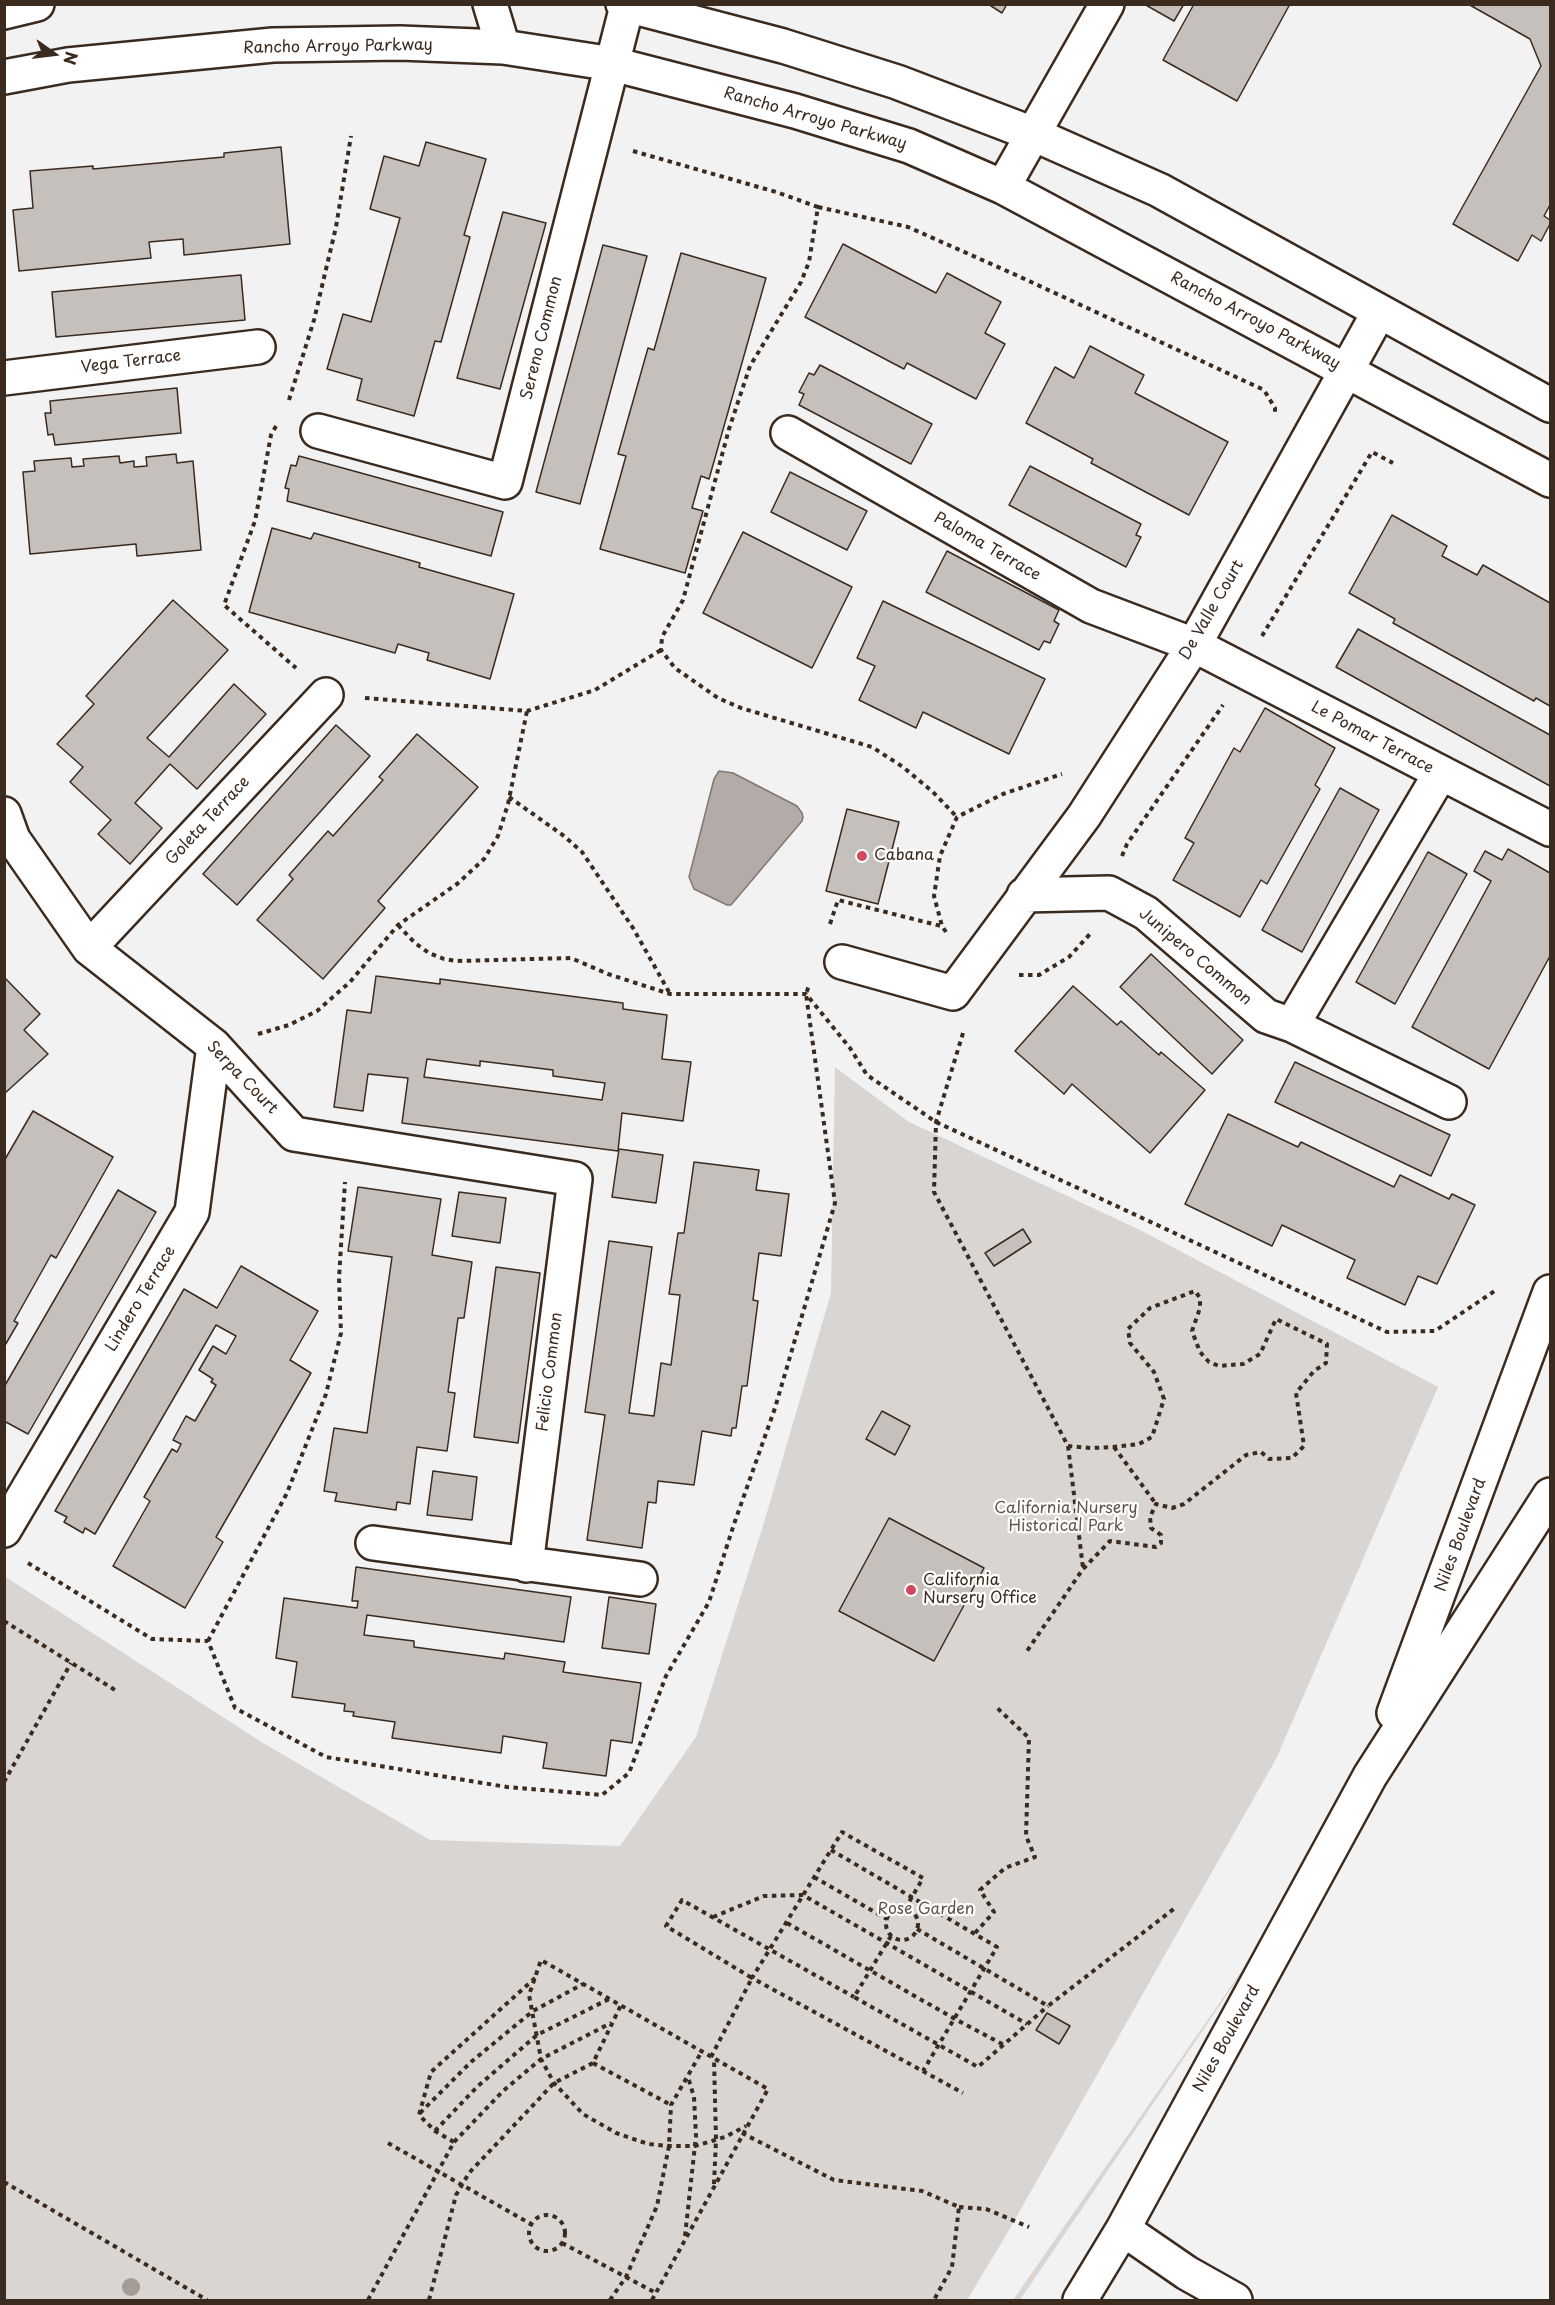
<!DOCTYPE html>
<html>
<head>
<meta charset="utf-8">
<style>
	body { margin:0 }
	#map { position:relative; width:1555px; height:2305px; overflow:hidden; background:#f3f2f2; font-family:"Playpen Sans",sans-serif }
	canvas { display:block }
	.frame { position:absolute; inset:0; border:6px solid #3b2a1e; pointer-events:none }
	.north { position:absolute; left:24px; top:24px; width:60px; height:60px; -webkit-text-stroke:4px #fff; paint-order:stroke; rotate:104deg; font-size:16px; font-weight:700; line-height:24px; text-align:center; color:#3b2a1e }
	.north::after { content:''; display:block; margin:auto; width:21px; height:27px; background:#3b2a1e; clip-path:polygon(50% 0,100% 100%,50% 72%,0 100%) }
</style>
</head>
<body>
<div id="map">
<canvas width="1555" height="2305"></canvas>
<div class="frame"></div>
<div class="north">N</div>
</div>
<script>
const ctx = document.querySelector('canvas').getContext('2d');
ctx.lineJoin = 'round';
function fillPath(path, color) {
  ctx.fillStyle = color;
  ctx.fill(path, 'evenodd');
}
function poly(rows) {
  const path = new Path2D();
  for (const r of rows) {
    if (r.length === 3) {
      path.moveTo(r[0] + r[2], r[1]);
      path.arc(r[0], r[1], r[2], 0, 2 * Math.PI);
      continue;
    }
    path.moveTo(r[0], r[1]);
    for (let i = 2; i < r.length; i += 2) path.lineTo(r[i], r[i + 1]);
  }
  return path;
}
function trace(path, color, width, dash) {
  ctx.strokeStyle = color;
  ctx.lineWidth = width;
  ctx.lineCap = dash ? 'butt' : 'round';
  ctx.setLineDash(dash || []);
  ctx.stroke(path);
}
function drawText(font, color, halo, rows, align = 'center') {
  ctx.font = font + ' "Playpen Sans",sans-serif';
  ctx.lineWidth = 4.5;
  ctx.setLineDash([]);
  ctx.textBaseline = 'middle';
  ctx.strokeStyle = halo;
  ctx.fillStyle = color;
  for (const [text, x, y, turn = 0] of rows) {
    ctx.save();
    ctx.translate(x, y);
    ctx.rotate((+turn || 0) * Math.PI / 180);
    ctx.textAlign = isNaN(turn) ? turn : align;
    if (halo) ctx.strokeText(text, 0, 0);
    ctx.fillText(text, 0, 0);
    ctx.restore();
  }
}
const green = poly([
	[835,1067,909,1122,1140,1230,1438,1387,1276,1759,1005,2237,967,2300,5,2300,4,1576,263,1743,430,1840,620,1846,696,1737,763,1526,831,1293],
	[1298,1890,1020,2300,1013,2300]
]);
const water = poly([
	[719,771,733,773,797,806,802,813,803,817,802,821,731,905,727,905,694,889,689,877,714,779,719,771]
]);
const building = poly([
	[988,4,1007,4,1002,13,988,4],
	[1144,4,1184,4,1174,21,1144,4],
	[1194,4,1290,4,1237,101,1163,60,1194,4],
	[1468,4,1550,4,1550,205,1544,216,1550,220,1550,224,1541,241,1532,235,1518,261,1453,224,1541,66,1530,39,1468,4],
	[426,142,486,159,464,235,470,237,441,342,435,341,414,416,357,400,362,379,327,369,343,314,371,322,400,218,370,209,384,156,419,166,426,142],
	[281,147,290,244,184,255,183,239,149,242,151,258,19,271,13,210,33,208,30,171,93,166,93,169,224,157,224,153,281,147],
	[503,212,546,223,500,389,457,378,503,212],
	[843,244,936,293,947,273,1001,302,985,333,1005,344,976,399,907,363,904,369,805,317,843,244],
	[603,245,647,256,580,504,536,492,603,245],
	[681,253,766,278,709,479,701,476,692,508,703,511,685,573,600,549,626,456,618,454,648,348,654,350,681,253],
	[241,275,245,320,56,337,52,292,241,275],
	[1090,346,1144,375,1135,393,1228,442,1189,515,1091,463,1093,459,1026,423,1055,367,1074,378,1090,346],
	[820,365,932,424,911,464,799,405,804,394,799,392,809,373,814,375,820,365],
	[177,388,181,433,55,445,53,434,48,435,45,413,51,413,50,401,177,388],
	[176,454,177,463,193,461,201,550,137,556,136,544,30,554,23,472,35,471,34,461,71,458,72,467,84,466,83,459,119,456,120,463,134,461,134,467,147,466,146,457,176,454],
	[299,456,503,512,491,556,287,501,289,489,285,488,291,465,296,466,299,456],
	[1030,466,1141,524,1136,535,1141,537,1126,567,1009,505,1030,466],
	[790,472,867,511,847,550,771,512,790,472],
	[1392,515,1447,546,1442,556,1477,575,1483,565,1550,603,1550,706,1536,698,1534,701,1393,623,1395,619,1349,593,1392,515],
	[272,528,311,539,314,533,420,563,419,567,514,594,490,679,427,660,429,653,398,644,395,653,249,612,272,528],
	[743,532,852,587,812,668,703,613,743,532],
	[947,551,1059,610,1054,621,1059,624,1050,643,1044,641,1039,650,926,592,947,551],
	[173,600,228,650,147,738,169,757,234,684,266,714,197,789,170,764,135,803,162,828,130,864,98,834,111,820,70,782,83,767,57,744,94,704,86,696,173,600],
	[883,601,1045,679,1009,754,923,712,916,728,859,700,875,666,857,658,883,601],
	[1358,629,1550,735,1550,786,1336,667,1358,629],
	[1265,708,1335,748,1315,785,1320,789,1267,884,1261,880,1240,917,1173,880,1194,843,1185,838,1234,748,1240,752,1265,708],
	[336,725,370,756,237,905,203,874,336,725],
	[417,734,478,787,378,901,385,908,323,979,257,920,293,879,289,875,328,831,333,836,383,780,379,777,417,734],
	[1340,788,1379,810,1302,952,1262,930,1340,788],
	[847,809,899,822,878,904,826,891,847,809],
	[1508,849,1550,873,1550,956,1489,1069,1412,1027,1491,881,1474,871,1485,851,1502,860,1508,849],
	[1428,852,1467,874,1395,1004,1356,982,1428,852],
	[1151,954,1243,1040,1212,1074,1120,987,1151,954],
	[376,976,440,984,440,979,623,1003,623,1009,667,1015,662,1059,691,1062,683,1121,622,1113,618,1151,402,1123,408,1078,368,1074,363,1111,334,1107,347,1010,371,1013,376,976],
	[427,1059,480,1066,480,1061,553,1070,553,1076,605,1083,602,1100,424,1077,427,1059],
	[4,977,40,1014,24,1030,48,1054,4,1094,4,977],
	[1073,986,1117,1025,1121,1021,1159,1055,1161,1052,1205,1090,1150,1153,1072,1084,1064,1094,1015,1051,1073,986],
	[1295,1062,1450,1135,1431,1176,1275,1102,1295,1062],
	[33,1111,113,1157,56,1258,51,1255,14,1321,18,1323,4,1347,4,1161,33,1111],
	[1228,1114,1298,1147,1301,1142,1394,1187,1400,1175,1449,1199,1452,1194,1475,1205,1437,1284,1418,1276,1405,1305,1347,1278,1355,1260,1282,1225,1272,1246,1185,1204,1228,1114],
	[619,1149,663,1155,656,1203,612,1197,619,1149],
	[694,1162,759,1170,756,1190,789,1194,781,1256,759,1253,753,1300,758,1301,747,1386,742,1386,736,1428,732,1428,731,1436,702,1431,694,1485,658,1481,656,1503,648,1502,642,1548,587,1540,605,1415,585,1412,609,1241,652,1247,629,1413,654,1416,661,1363,671,1365,680,1295,669,1294,678,1233,684,1233,694,1162],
	[358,1187,441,1199,432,1255,472,1262,464,1318,458,1318,448,1392,455,1393,447,1451,417,1447,410,1504,397,1502,396,1510,335,1501,337,1493,324,1491,334,1428,367,1433,392,1257,348,1251,358,1187],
	[118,1190,156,1212,28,1434,4,1421,4,1387,118,1190],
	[459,1192,506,1198,500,1243,452,1236,459,1192],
	[1023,1229,1031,1242,994,1266,985,1253,1023,1229],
	[241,1266,318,1311,290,1360,311,1373,216,1537,223,1542,185,1608,113,1566,150,1501,144,1497,172,1449,177,1452,181,1444,173,1440,186,1416,195,1421,216,1385,211,1382,213,1379,199,1370,213,1346,226,1354,236,1336,216,1325,95,1534,85,1528,83,1533,64,1522,67,1517,55,1511,184,1289,217,1308,241,1266],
	[496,1267,540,1273,518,1443,474,1437,496,1267],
	[882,1411,910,1426,895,1455,866,1439,882,1411],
	[433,1471,477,1477,472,1520,427,1515,433,1471],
	[889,1518,984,1568,934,1661,839,1611,889,1518],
	[356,1567,571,1597,564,1642,367,1615,364,1635,414,1641,414,1647,504,1659,505,1653,565,1662,563,1672,641,1683,632,1743,611,1740,606,1776,543,1768,547,1743,503,1736,501,1753,392,1738,395,1722,353,1716,354,1712,344,1711,345,1704,292,1697,297,1662,276,1658,284,1598,357,1608,358,1601,352,1601,356,1567],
	[609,1597,656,1604,649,1654,602,1648,609,1597],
	[1047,2013,1070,2026,1059,2044,1036,2030,1047,2013]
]);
const path = poly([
	[633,151,776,192,818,207,809,262,801,282,750,366,729,429,683,600,662,637,661,650,675,668,718,698,741,708,872,747,903,767,933,792,957,817],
	[818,207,908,227,1016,275,1264,390,1275,408,1275,413],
	[289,400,314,320,336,227,351,136],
	[276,426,271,435,255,521,224,605,296,668],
	[1262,636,1372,452,1393,463],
	[365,698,527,711,595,690,661,650],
	[509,797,564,836,582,852,633,928,669,992],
	[1122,856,1127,844,1223,705],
	[830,924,838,900,941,926],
	[398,925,415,943,429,953,444,959,457,961,571,958,608,974,670,994,806,994,850,1048,867,1075,936,1122,1387,1332,1435,1331,1496,1290],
	[946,932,942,926,934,896,940,856,957,817,1003,794,1062,774],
	[1019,975,1039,975,1069,957,1090,934],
	[963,1033,936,1122,934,1192,1068,1446,1091,1448,1113,1447,1139,1444,1152,1437,1164,1399,1154,1372,1130,1343,1128,1329,1150,1308,1195,1291,1200,1298,1200,1308,1192,1331,1200,1352,1209,1362,1219,1366,1243,1364,1260,1354,1276,1319,1327,1344,1326,1363,1314,1371,1296,1393,1304,1446,1292,1458,1269,1459,1261,1452,1246,1455,1184,1504,1172,1508,1156,1504,1150,1517,1151,1528,1161,1535,1161,1543,1156,1547,1110,1541,1083,1569,1027,1651],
	[258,1034,289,1025,317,1011,350,982,398,925,457,884,484,859,498,836,508,804,527,711],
	[1068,1446,1083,1568],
	[1114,1447,1156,1504],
	[28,1563,152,1639,208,1641,235,1708,326,1757,507,1787,602,1795,629,1773,666,1676,709,1602,734,1524,775,1408,835,1203,806,994,809,985],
	[4,1621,115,1690],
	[208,1641,287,1493,326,1394,341,1333,339,1278,345,1182],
	[4,1782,71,1663],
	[831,1850,997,1947,923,2071],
	[814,1877,887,1919],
	[902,1924,16],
	[905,1909,923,1878,842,1832,752,1978,963,2093],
	[713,1917,764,1896,803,1895,1027,2024],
	[787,1923,955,2019,1004,2045],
	[917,1929,1048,2006,1175,1908],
	[975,1933,994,1912,980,1890,1005,1868,1035,1857,1026,1836,1029,1738,995,1706],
	[891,1936,854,1997,978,2067,1048,2006],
	[711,2057,752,1978,666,1926,682,1900,854,1997],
	[593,2063,671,2105],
	[420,2113,471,2062,533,2011,583,1984],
	[435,2131,478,2086,537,2035,609,1999],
	[742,2133,834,2180,922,2191,959,2207,952,2267,934,2300],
	[454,2142,503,2091,541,2059,611,2023],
	[388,2143,531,2224],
	[4,2182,207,2300],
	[714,2184,716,2140,714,2059],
	[959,2207,986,2209,1029,2227],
	[547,2233,18],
	[685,2236,696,2136,694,2097,688,2077],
	[562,2243,656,2293],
	[368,2300,454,2142,435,2131,419,2115,431,2072,535,1978],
	[429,2300,456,2195,469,2173,554,2083,593,2063,621,2005],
	[610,2300,626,2277,657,2206,669,2146,671,2105,702,2051],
	[652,2300,768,2089,541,1960,529,1995,541,2059,554,2083,583,2114,616,2133,648,2144,669,2146,695,2146,725,2137,746,2126]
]);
const minor = poly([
	[490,4,503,47],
	[623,4,783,46,897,82,1033,134,1159,190,1550,405],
	[4,12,37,4],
	[4,77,68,65,273,45,400,43,503,47,613,64,795,111,909,146,1003,187,1550,480],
	[1003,187,1107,4],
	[4,378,258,347],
	[318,431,505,482,627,6],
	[788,433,1091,606,1194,645,1550,829],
	[4,814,13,839,89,948,214,1046,294,1134,575,1179,526,1565],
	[1024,895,1109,893,1146,913,1266,1016,1292,1025,1449,1102],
	[89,948,326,695],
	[842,962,953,993,1084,816,1194,645,1379,312],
	[1292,1025,1440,774],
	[4,1530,192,1212,214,1046],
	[373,1543,640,1579]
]);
const major = poly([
	[1394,1713,1550,1292],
	[1123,2229,1187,2273,1235,2300],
	[1080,2300,1123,2229,1370,1776,1550,1495]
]);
const trees = [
	[131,2287]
];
const markers = [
	[862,856,6,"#d1495b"],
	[911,1590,6,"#d1495b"]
];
const streetNames = [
	["Rancho Arroyo Parkway",338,47,-1],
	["Rancho Arroyo Parkway",815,119,16],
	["Rancho Arroyo Parkway",1255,321,28],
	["Sereno Common",542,338,-76],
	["Vega Terrace",131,362,-7],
	["Paloma Terrace",987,547,30],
	["De Valle Court",1212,610,-60],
	["Le Pomar Terrace",1372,738,28],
	["Goleta Terrace",208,821,-47],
	["Junipero Common",1195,957,40],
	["Serpa Court",242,1078,46],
	["Lindero Terrace",141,1299,-59],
	["Felicio Common",550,1372,-83],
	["Niles Boulevard",1461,1535,-70],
	["Niles Boulevard",1227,2039,-61]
];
const poiNames = [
	["Cabana",874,856],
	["California",923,1581],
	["Nursery Office",923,1599]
];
const parkNames = [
	["California Nursery",1066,1509],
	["Historical Park",1066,1527],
	["Rose Garden",926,1910]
];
fillPath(green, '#d8d5d2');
fillPath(water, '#b2aba7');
trace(water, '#827770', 1.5);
fillPath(building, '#c6c0bd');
trace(building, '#3b2a1e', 1.5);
trace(minor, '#3b2a1e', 38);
trace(major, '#3b2a1e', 38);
trace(path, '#3b2a1e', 4, [4.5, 4.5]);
trace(minor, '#fff', 33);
trace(major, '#fff', 33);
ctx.fillStyle = '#a39c96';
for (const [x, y] of trees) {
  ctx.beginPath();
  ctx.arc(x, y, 9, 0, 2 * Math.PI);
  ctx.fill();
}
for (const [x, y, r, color] of markers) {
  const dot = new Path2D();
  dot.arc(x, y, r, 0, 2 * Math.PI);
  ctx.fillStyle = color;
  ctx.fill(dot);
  trace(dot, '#fff', 2);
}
drawText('16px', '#3b2a1e', '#fff', streetNames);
drawText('16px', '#3b2a1e', '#fff', poiNames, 'left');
drawText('16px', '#62554b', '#fff', parkNames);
</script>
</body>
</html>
